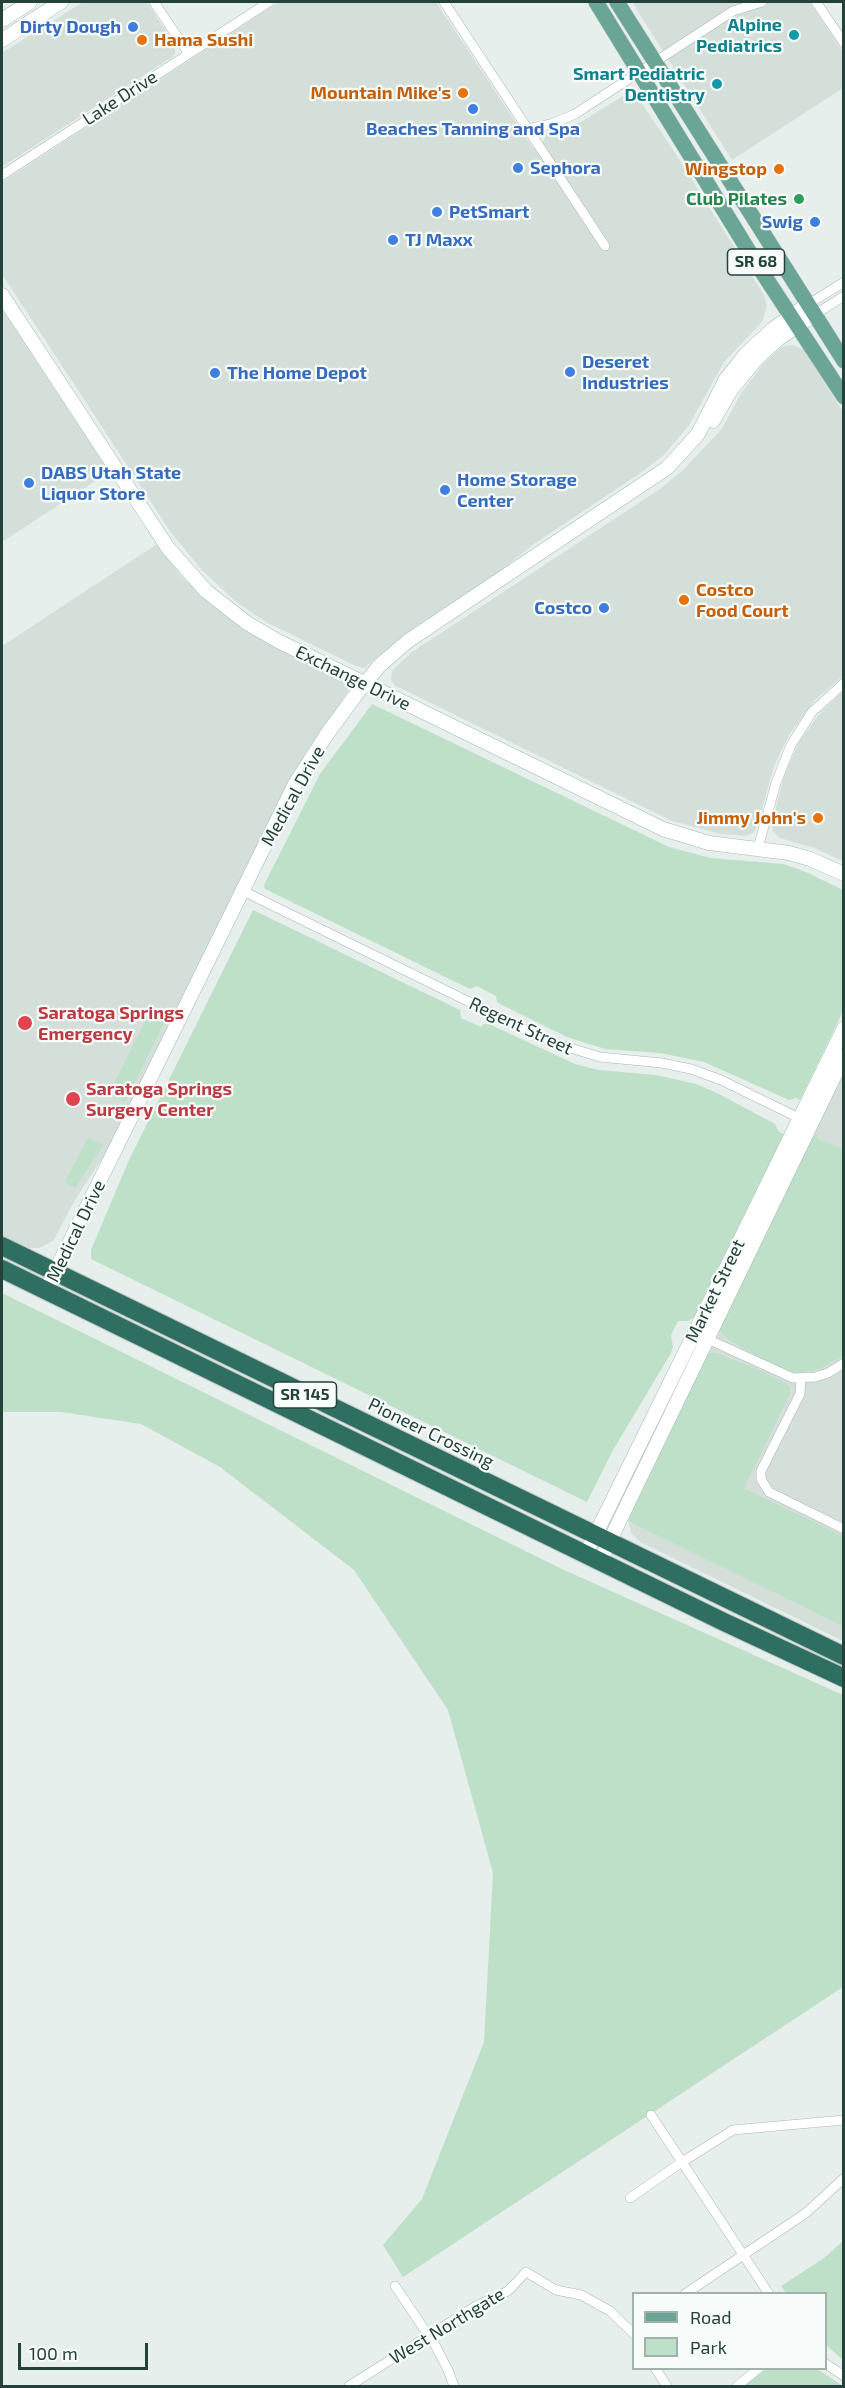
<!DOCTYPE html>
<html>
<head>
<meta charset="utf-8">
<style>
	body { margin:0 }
	#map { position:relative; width:845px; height:2388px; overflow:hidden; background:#e6efeb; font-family:"Exo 2",sans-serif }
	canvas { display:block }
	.frame { position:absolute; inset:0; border:3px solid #24423a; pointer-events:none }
	.legend { position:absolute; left:632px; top:2292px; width:195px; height:78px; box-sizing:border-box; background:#f7fbf9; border:2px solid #a3b1ad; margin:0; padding:8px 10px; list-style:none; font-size:18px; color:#24423a }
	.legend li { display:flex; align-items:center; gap:12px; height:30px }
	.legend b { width:30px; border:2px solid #a3b1ad }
	.scale { position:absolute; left:18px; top:2343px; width:130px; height:27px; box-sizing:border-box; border:3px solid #24423a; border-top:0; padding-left:8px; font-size:18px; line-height:21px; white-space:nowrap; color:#24423a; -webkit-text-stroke:4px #f7fbf9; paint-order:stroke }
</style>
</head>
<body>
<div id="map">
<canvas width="845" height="2388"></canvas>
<div class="frame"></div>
<ul class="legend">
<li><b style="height:8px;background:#6aa596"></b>Road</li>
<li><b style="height:16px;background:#bfe0c8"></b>Park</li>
</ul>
<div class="scale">100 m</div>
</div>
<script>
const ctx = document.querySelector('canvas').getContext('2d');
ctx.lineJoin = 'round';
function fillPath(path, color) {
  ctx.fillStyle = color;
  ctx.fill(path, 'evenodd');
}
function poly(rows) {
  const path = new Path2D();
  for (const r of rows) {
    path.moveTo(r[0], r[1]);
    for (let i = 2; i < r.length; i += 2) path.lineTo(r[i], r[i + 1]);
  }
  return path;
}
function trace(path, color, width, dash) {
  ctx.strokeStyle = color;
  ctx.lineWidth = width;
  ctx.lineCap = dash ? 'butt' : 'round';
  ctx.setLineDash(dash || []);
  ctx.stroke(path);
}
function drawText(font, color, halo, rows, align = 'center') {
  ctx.font = font + ' "Exo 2",sans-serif';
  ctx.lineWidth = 4.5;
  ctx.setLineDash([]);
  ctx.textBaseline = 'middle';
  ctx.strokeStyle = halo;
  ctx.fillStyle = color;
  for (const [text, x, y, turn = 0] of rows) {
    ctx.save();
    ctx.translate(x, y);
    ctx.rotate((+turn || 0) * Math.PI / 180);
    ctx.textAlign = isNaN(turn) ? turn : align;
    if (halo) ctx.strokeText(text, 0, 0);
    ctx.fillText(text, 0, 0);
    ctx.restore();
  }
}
const built = poly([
	[83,2,147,2,175,45,175,53,172,57,2,167,2,53],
	[279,2,436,2,533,148,544,141,546,134,551,130,581,122,626,94,636,95,674,151,764,295,767,306,762,322,724,362,689,425,665,454,642,472,534,544,503,569,404,635,364,668,356,666,266,622,235,601,200,568,170,531,2,274,2,182],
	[632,2,810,2,843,52,843,88,732,160],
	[2,308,109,472,2,542],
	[792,345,804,350,843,412,843,676,815,700,789,735,774,766,757,827,753,833,746,836,721,834,672,821,394,685,391,679,392,671,412,652,660,489,682,471,721,430,742,392,763,364,781,347],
	[157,544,181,576,214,607,261,639,342,679,347,684,348,691,287,786,111,1145,73,1203,54,1240,40,1248,28,1248,2,1236,2,646],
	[843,691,843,861,814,848,780,838,773,831,772,823,784,776,799,742,821,712],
	[843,1068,843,1641,640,1542,631,1533,629,1524,630,1515]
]);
const green = poly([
	[372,704,669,847,711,858,783,864,806,872,843,890,843,1011,800,1100,796,1098,789,1100,704,1062,660,1053,605,1049,567,1037,500,1004,497,1002,496,996,477,986,470,989,265,889,264,885,320,774],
	[253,910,460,1010,461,1018,481,1027,484,1024,489,1024,575,1064,599,1070,656,1075,696,1084,717,1093,775,1124,779,1132,784,1134,694,1317,688,1321,678,1321,671,1335,673,1347,671,1353,612,1452,587,1502,91,1259,91,1250,129,1160],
	[151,1009,167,1017,125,1102,109,1094],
	[818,1135,819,1140,843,1149,843,1355,820,1369,796,1373,770,1364,726,1338,718,1327,810,1138],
	[88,1138,103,1145,75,1188,65,1182],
	[2,1293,562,1569,843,1695,843,1987,403,2277,383,2245,422,2199,484,2042,493,1873,448,1710,354,1570,220,1467,141,1424,61,1412,2,1412],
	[709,1353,716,1353,757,1369,786,1383,790,1388,790,1394,744,1488,843,1536,843,1626,628,1521,630,1513,705,1355],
	[843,2241,843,2360,826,2345,826,2294,786,2293,781,2286,824,2258],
	[766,2369,817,2369,843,2386,744,2386]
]);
const street = poly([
	[154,2,189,54],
	[444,2,605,246],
	[816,2,844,43],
	[528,129,551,124,575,114,733,11,762,2],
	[2,175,269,2],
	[807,305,844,282],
	[814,315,844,296],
	[758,848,776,783,791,745,812,712,844,683],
	[243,891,551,1042,600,1057,662,1063,691,1069,721,1080,803,1120],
	[703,1337,793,1378,815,1377,828,1373,844,1363],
	[801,1379,800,1394,761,1471,761,1479,769,1492,844,1529],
	[651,2115,769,2294],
	[630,2198,682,2162,733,2130,844,2120],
	[395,2286,435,2345,448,2370,454,2386],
	[685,2294,806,2213,844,2178],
	[826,2364,844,2376],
	[655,2368,667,2386],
	[349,2386,476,2306,508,2291,526,2272,556,2290,581,2295,610,2311,634,2334],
	[737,2386,759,2368]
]);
const secondary = poly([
	[2,20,30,2],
	[2,40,61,2],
	[2,295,168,548,206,591,247,623,278,641,663,829,709,843,789,853,810,859,844,874],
	[713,421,731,390,757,358,778,339,814,315],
	[46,1290,295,784,327,734,355,696,379,666,408,641,667,468,698,434,726,379,745,355,773,329,807,305],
	[586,1554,844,1028],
	[600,1561,844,1056]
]);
const primary = poly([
	[596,2,758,266,844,397],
	[617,2,844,361]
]);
const highway = poly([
	[2,1246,844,1656],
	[2,1269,724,1622,844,1678]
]);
const markers = [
	[133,27,6,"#3f7fe0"],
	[794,35,6,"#0f9aa8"],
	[142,40,6,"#e8710a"],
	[717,84,6,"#0f9aa8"],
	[463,93,6,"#e8710a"],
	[473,109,6,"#3f7fe0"],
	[518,168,6,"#3f7fe0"],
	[779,169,6,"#e8710a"],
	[799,199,6,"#2e9e5b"],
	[437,212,6,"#3f7fe0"],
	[815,222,6,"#3f7fe0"],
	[393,240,6,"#3f7fe0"],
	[570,372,6,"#3f7fe0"],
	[215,373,6,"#3f7fe0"],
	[29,483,6,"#3f7fe0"],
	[445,490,6,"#3f7fe0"],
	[684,600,6,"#e8710a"],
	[604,608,6,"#3f7fe0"],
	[818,818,6,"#e8710a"],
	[25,1023,8,"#e0444e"],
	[73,1099,8,"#e0444e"]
];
const shields = [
	[756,262,57],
	[305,1395,63]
];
const shieldNames = [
	["SR 68",756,262],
	["SR 145",305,1395]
];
const cultureNames = [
	["Alpine",782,25],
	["Pediatrics",782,46],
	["Smart Pediatric",705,74],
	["Dentistry",705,95]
];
const shopNames = [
	["Dirty Dough",121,27,"right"],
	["Beaches Tanning and Spa",473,129,"center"],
	["Sephora",530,168],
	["PetSmart",449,212],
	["Swig",803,222,"right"],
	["TJ Maxx",405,240],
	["Deseret",582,362],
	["Industries",582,383],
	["The Home Depot",227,373],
	["DABS Utah State",41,473],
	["Liquor Store",41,494],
	["Home Storage",457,480],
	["Center",457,501],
	["Costco",592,608,"right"]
];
const foodNames = [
	["Hama Sushi",154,40,"left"],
	["Mountain Mike's",451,93],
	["Wingstop",767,169],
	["Costco",696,590,"left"],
	["Food Court",696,611,"left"],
	["Jimmy John's",806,818]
];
const streetNames = [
	["Lake Drive",120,98,-33],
	["Exchange Drive",353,678,26],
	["Medical Drive",293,796,-61],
	["Regent Street",521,1026,25],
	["Medical Drive",76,1231,-64],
	["Market Street",715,1291,-64],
	["Pioneer Crossing",431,1433,26],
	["West Northgate",447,2326,-31]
];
const leisureNames = [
	["Club Pilates",787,199]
];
const healthNames = [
	["Saratoga Springs",38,1013],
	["Emergency",38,1034],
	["Saratoga Springs",86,1089],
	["Surgery Center",86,1110]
];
fillPath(built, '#d4dfda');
fillPath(green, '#bfe0c8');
trace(street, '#a8b8b2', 10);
trace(secondary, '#a4bbb3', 15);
trace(primary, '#c2cac8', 16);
trace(highway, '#c2cac8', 20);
trace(street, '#fff', 9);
trace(secondary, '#fff', 14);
trace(primary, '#6aa596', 15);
trace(highway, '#2f6f62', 18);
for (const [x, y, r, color] of markers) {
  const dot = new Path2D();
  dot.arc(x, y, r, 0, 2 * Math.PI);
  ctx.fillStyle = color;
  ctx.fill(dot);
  trace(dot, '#f7fbf9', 2);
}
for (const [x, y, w] of shields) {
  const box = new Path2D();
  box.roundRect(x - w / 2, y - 13, w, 26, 4.5);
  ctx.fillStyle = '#f7fbf9';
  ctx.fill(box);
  trace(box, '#24423a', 1.5);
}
drawText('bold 16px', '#24423a', null, shieldNames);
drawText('bold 18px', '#0d838f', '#f7fbf9', cultureNames, 'right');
drawText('bold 18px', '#366cbe', '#f7fbf9', shopNames, 'left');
drawText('bold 18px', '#c56008', '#f7fbf9', foodNames, 'right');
drawText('18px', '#24423a', '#f7fbf9', streetNames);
drawText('bold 18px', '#27864d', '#f7fbf9', leisureNames, 'right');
drawText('bold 18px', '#be3a42', '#f7fbf9', healthNames, 'left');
</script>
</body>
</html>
